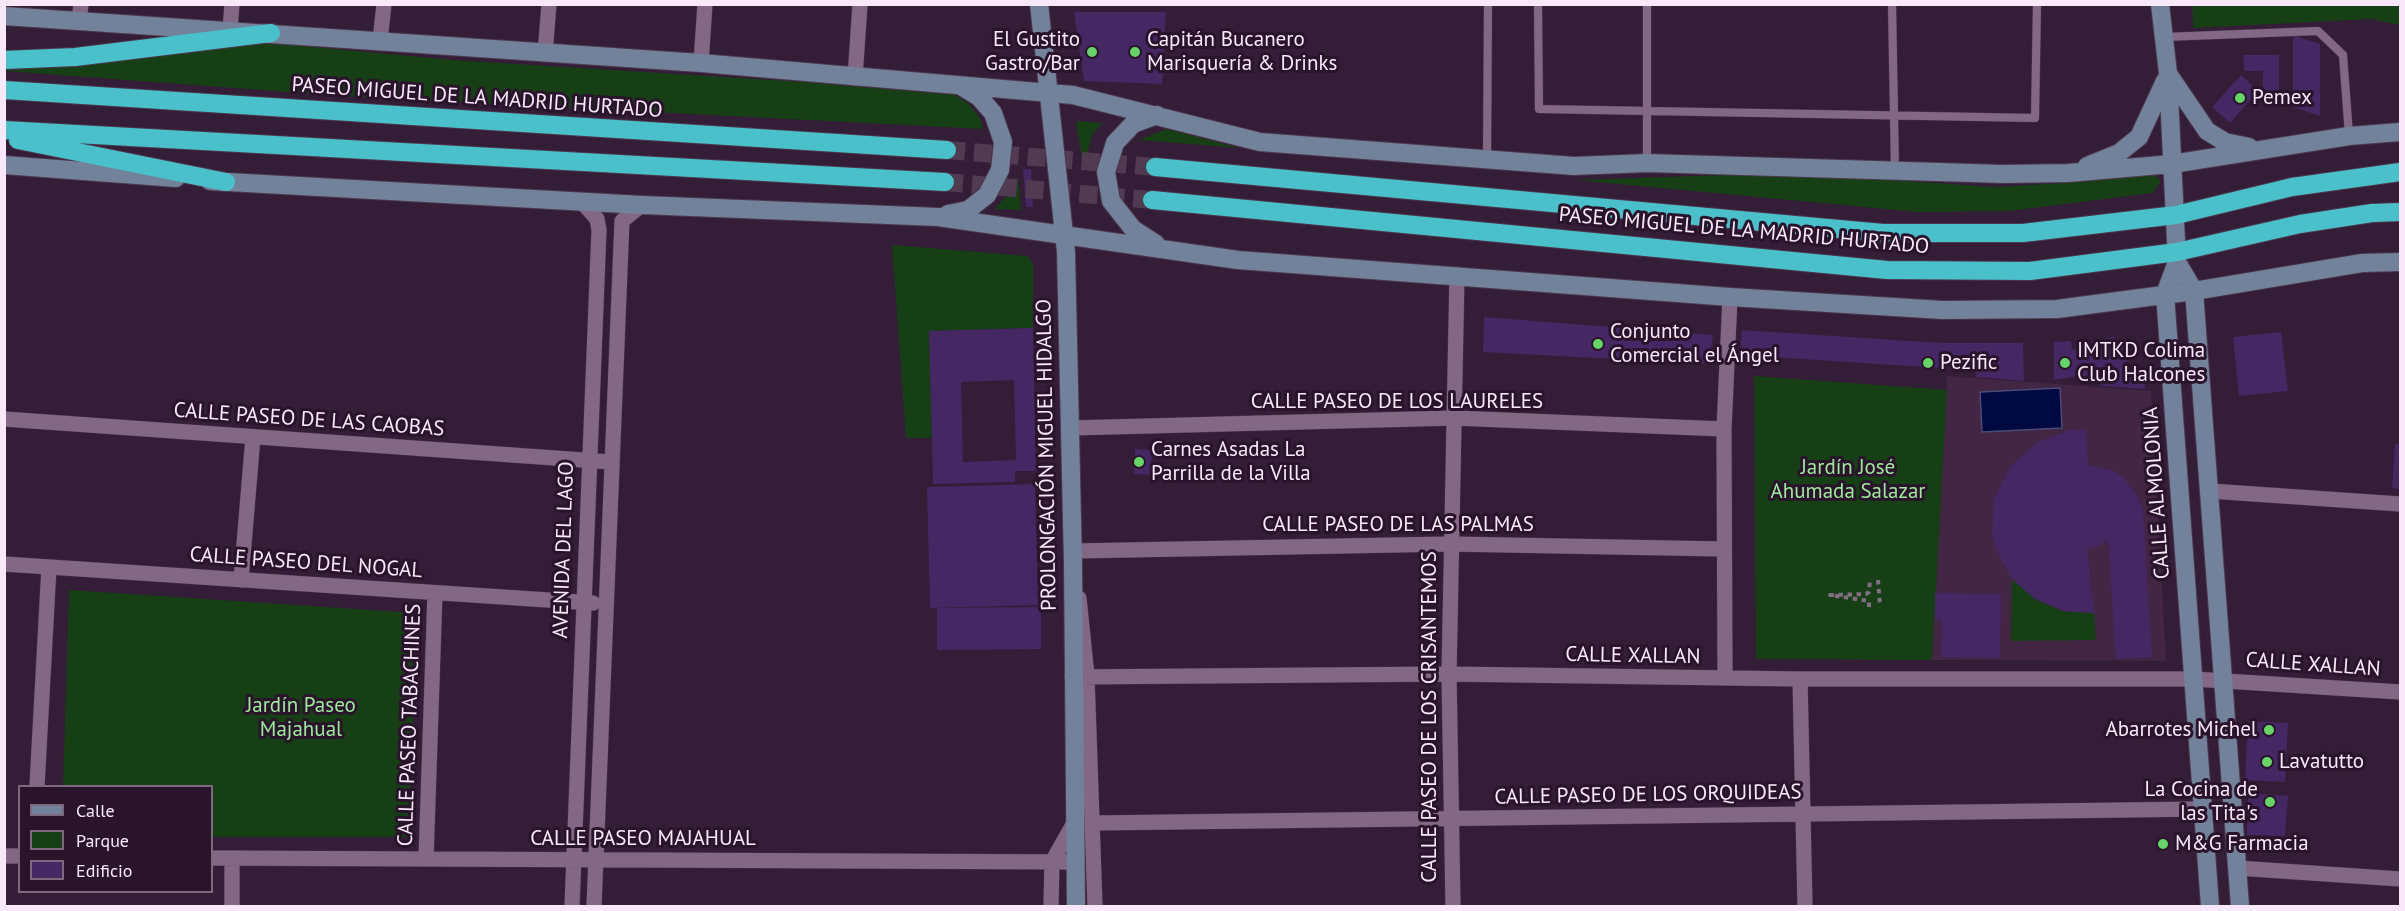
<!DOCTYPE html>
<html>
<head>
<meta charset="utf-8">
<style>
	body { margin:0 }
	#map { position:relative; width:2405px; height:911px; overflow:hidden; background:#341d36; font-family:"PT Sans",sans-serif }
	canvas { display:block }
	.frame { position:absolute; inset:0; border:6px solid #f8e8f9; pointer-events:none }
	.legend { position:absolute; left:18px; top:785px; width:195px; height:108px; box-sizing:border-box; background:#2a142c; border:2px solid #7c697e; margin:0; padding:8px 10px; list-style:none; font-size:18px; color:#f8e8f9 }
	.legend li { display:flex; align-items:center; gap:12px; height:30px }
	.legend b { width:30px; border:2px solid #7c697e }
</style>
</head>
<body>
<div id="map">
<canvas width="2405" height="911"></canvas>
<div class="frame"></div>
<ul class="legend">
<li><b style="height:8px;background:#72829b"></b>Calle</li>
<li><b style="height:16px;background:#163f16"></b>Parque</li>
<li><b style="height:16px;background:#452764"></b>Edificio</li>
</ul>
</div>
<script>
const ctx = document.querySelector('canvas').getContext('2d');
ctx.lineJoin = 'round';
function fillPath(path, color) {
  ctx.fillStyle = color;
  ctx.fill(path, 'evenodd');
}
function poly(rows) {
  const path = new Path2D();
  for (const r of rows) {
    path.moveTo(r[0], r[1]);
    for (let i = 2; i < r.length; i += 2) path.lineTo(r[i], r[i + 1]);
  }
  return path;
}
function trace(path, color, width, dash) {
  ctx.strokeStyle = color;
  ctx.lineWidth = width;
  ctx.lineCap = dash ? 'butt' : 'round';
  ctx.setLineDash(dash || []);
  ctx.stroke(path);
}
function drawText(font, color, halo, rows, align = 'center') {
  ctx.font = font + ' "PT Sans",sans-serif';
  ctx.lineWidth = 6;
  ctx.setLineDash([]);
  ctx.textBaseline = 'middle';
  ctx.strokeStyle = halo;
  ctx.fillStyle = color;
  for (const [text, x, y, turn = 0] of rows) {
    ctx.save();
    ctx.translate(x, y);
    ctx.rotate((+turn || 0) * Math.PI / 180);
    ctx.textAlign = isNaN(turn) ? turn : align;
    if (halo) ctx.strokeText(text, 0, 0);
    ctx.fillText(text, 0, 0);
    ctx.restore();
  }
}
const built = poly([
	[1947,376,2151,391,2166,661,1932,660]
]);
const green = poly([
	[2192,5,2400,5,2400,25,2371,19,2193,28],
	[259,42,453,60,804,82,955,95,969,104,980,118,983,129,343,96,5,71,4,68],
	[1076,121,1102,123,1092,135,1086,158,1082,159],
	[1166,129,1240,148,1139,140],
	[2149,171,2161,181,2152,193,2009,211,1918,212,1576,180,1784,173,1994,187,2066,183],
	[1018,177,1021,210,994,209,1008,195],
	[892,245,1028,256,1033,265,1033,328,929,331,932,438,906,438],
	[1754,376,1947,390,1932,660,1756,659],
	[2012,579,2035,599,2063,611,2094,613,2096,640,2011,641],
	[69,590,417,613,409,837,212,837,212,786,63,786]
]);
const water = poly([
	[2060,388,2062,428,1982,432,1980,392,2060,388]
]);
const building = poly([
	[1074,12,1166,12,1162,84,1084,81],
	[2293,35,2320,44,2320,116,2293,107],
	[2243,55,2279,55,2279,98,2263,98,2263,71,2244,71],
	[2241,75,2258,91,2230,123,2212,107],
	[1023,169,1031,169,1033,207,1026,207],
	[1484,317,1713,335,1709,364,1483,352],
	[1033,328,1036,471,1015,471,1015,482,933,484,929,331],
	[1014,380,1016,460,963,462,961,382],
	[1742,330,1941,343,2023,343,2024,381,1976,377,1975,364,1940,361,1939,368,1740,355],
	[2281,332,2288,391,2239,396,2233,337],
	[2113,337,2127,346,2130,360,2125,362,2128,372,2144,373,2145,389,2101,386,2099,377,2079,382,2078,376,2054,380,2054,342,2071,341,2072,350,2093,346,2092,341],
	[2086,429,2088,465,2112,470,2124,478,2138,497,2143,511,2152,657,2116,659,2108,539,2099,546,2087,549,2094,613,2063,611,2035,599,2012,579,1997,551,1992,534,1994,499,2010,467,2036,443,2069,430],
	[2395,444,2400,444,2400,489,2392,488],
	[1135,449,1152,450,1151,475,1134,474],
	[1035,484,1038,605,930,608,927,487],
	[1935,593,2001,594,2000,658,1941,657,1942,620,1935,620],
	[1041,607,1041,649,937,650,937,608],
	[2248,721,2288,723,2285,782,2245,780],
	[2248,793,2288,796,2285,836,2247,835]
]);
const highwayTunnel = poly([
	[947,150,1155,167],
	[945,182,1152,200]
]);
const path = poly([
	[1878,580,1880,607],
	[1869,607,1869,601,1830,595,1866,594,1869,592,1870,579]
]);
const lane = poly([
	[1538,4,1539,109,2035,118,2037,4],
	[1647,4,1647,162],
	[1892,4,1895,170],
	[2164,37,2318,31,2343,55,2349,135],
	[1487,159,1488,4]
]);
const street = poly([
	[79,21,81,4],
	[230,31,232,4],
	[380,41,384,4],
	[545,54,549,4],
	[701,63,705,4],
	[855,78,860,4],
	[4,419,611,462],
	[1071,428,1454,418,1724,429],
	[2210,491,2400,504],
	[1073,551,1450,544,1724,549],
	[4,564,593,603],
	[241,580,253,437],
	[1079,598,1087,676,1095,906],
	[1072,677,1449,674,1800,679,2193,679,2400,692],
	[1725,678,1724,429,1730,297],
	[1800,679,1805,906],
	[37,786,49,567],
	[1094,823,2203,809],
	[4,856,20,856],
	[212,858,1075,862],
	[426,859,435,593],
	[2237,868,2400,879],
	[232,906,232,858],
	[572,906,599,230,597,219,581,201],
	[594,906,622,221,642,205],
	[1051,906,1052,862,1074,823],
	[1453,906,1449,674,1457,275]
]);
const secondary = poly([
	[1039,4,1066,252,1073,564,1076,906],
	[2160,4,2168,73,2177,262,2165,294,2210,906],
	[4,16,701,63,1073,95,1260,142,1574,166,1647,163,2003,174,2068,173,2172,164,2349,136,2400,132],
	[2169,75,2207,131,2225,142,2249,147],
	[4,165,176,178],
	[2087,166,2119,153,2139,137,2165,81],
	[210,181,642,205,938,217,1238,260,1730,297,1943,310,2057,309,2194,291,2362,263,2400,262],
	[948,214,968,210,987,195,1000,170,1003,142,993,113,979,97,961,86],
	[1156,244,1133,229,1111,201,1106,172,1115,143,1133,124,1157,115],
	[2177,262,2194,291,2240,906]
]);
const highway = poly([
	[4,60,75,57,271,33],
	[4,90,947,150],
	[4,130,945,182],
	[18,140,226,182],
	[1155,167,1883,233,2023,233,2176,215,2292,187,2400,172],
	[1152,200,1887,270,2030,271,2177,252,2300,224,2372,213,2400,212]
]);
const markers = [
	[1092,52,6,"#66d467"],
	[1135,52,6,"#66d467"],
	[2240,98,6,"#66d467"],
	[1598,344,6,"#66d467"],
	[1928,363,6,"#66d467"],
	[2065,363,6,"#66d467"],
	[1139,462,6,"#66d467"],
	[2269,730,6,"#66d467"],
	[2267,762,6,"#66d467"],
	[2270,802,6,"#66d467"],
	[2163,844,6,"#66d467"]
];
const poiNames = [
	["El Gustito",1080,40,"right"],
	["Gastro/Bar",1080,64,"right"],
	["Capitán Bucanero",1147,40],
	["Marisquería & Drinks",1147,64],
	["Pemex",2252,98],
	["Conjunto",1610,332],
	["Comercial el Ángel",1610,356],
	["IMTKD Colima",2077,351],
	["Club Halcones",2077,375],
	["Pezific",1940,363],
	["Carnes Asadas La",1151,450],
	["Parrilla de la Villa",1151,474],
	["Abarrotes Michel",2257,730,"right"],
	["Lavatutto",2279,762],
	["La Cocina de",2258,790,"right"],
	["las Tita's",2258,814,"right"],
	["M&G Farmacia",2175,844]
];
const streetNames = [
	["PASEO MIGUEL DE LA MADRID HURTADO",477,98,4],
	["PASEO MIGUEL DE LA MADRID HURTADO",1744,231,5],
	["CALLE PASEO DE LOS LAURELES",1397,402],
	["CALLE PASEO DE LAS CAOBAS",309,420,4],
	["PROLONGACIÓN MIGUEL HIDALGO",1047,455,-91],
	["CALLE ALMOLONIA",2157,493,-94],
	["CALLE PASEO DE LAS PALMAS",1398,525],
	["AVENIDA DEL LAGO",564,550,-88],
	["CALLE PASEO DEL NOGAL",306,563,4],
	["CALLE XALLAN",1633,656,1],
	["CALLE XALLAN",2313,665,4],
	["CALLE PASEO DE LOS CRISANTEMOS",1430,717,-90],
	["CALLE PASEO TABACHINES",410,725,-88],
	["CALLE PASEO DE LOS ORQUIDEAS",1648,795,-1],
	["CALLE PASEO MAJAHUAL",643,839]
];
const parkNames = [
	["Jardín José",1848,468],
	["Ahumada Salazar",1848,492],
	["Jardín Paseo",301,706],
	["Majahual",301,730]
];
fillPath(built, '#422644');
fillPath(green, '#163f16');
fillPath(water, '#000940');
trace(water, '#4a4c78', 1.5);
fillPath(building, '#452764');
trace(highwayTunnel, '#513b53', 18, [18, 9]);
trace(lane, '#4c384d', 9);
trace(street, '#4c384d', 16);
trace(secondary, '#4c384d', 20);
trace(highway, '#4c384d', 20);
trace(path, '#826e83', 4, [4.5, 4.5]);
trace(lane, '#836886', 8);
trace(street, '#836886', 15);
trace(secondary, '#72829b', 18);
trace(highway, '#4ac0cb', 18);
for (const [x, y, r, color] of markers) {
  const dot = new Path2D();
  dot.arc(x, y, r, 0, 2 * Math.PI);
  ctx.fillStyle = color;
  ctx.fill(dot);
  trace(dot, '#2a142c', 2);
}
drawText('21px', '#f8e8f9', '#2a142c', poiNames, 'left');
drawText('21px', '#f8e8f9', '#2a142c', streetNames);
drawText('21px', '#9ceb9a', '#2a142c', parkNames);
</script>
</body>
</html>
